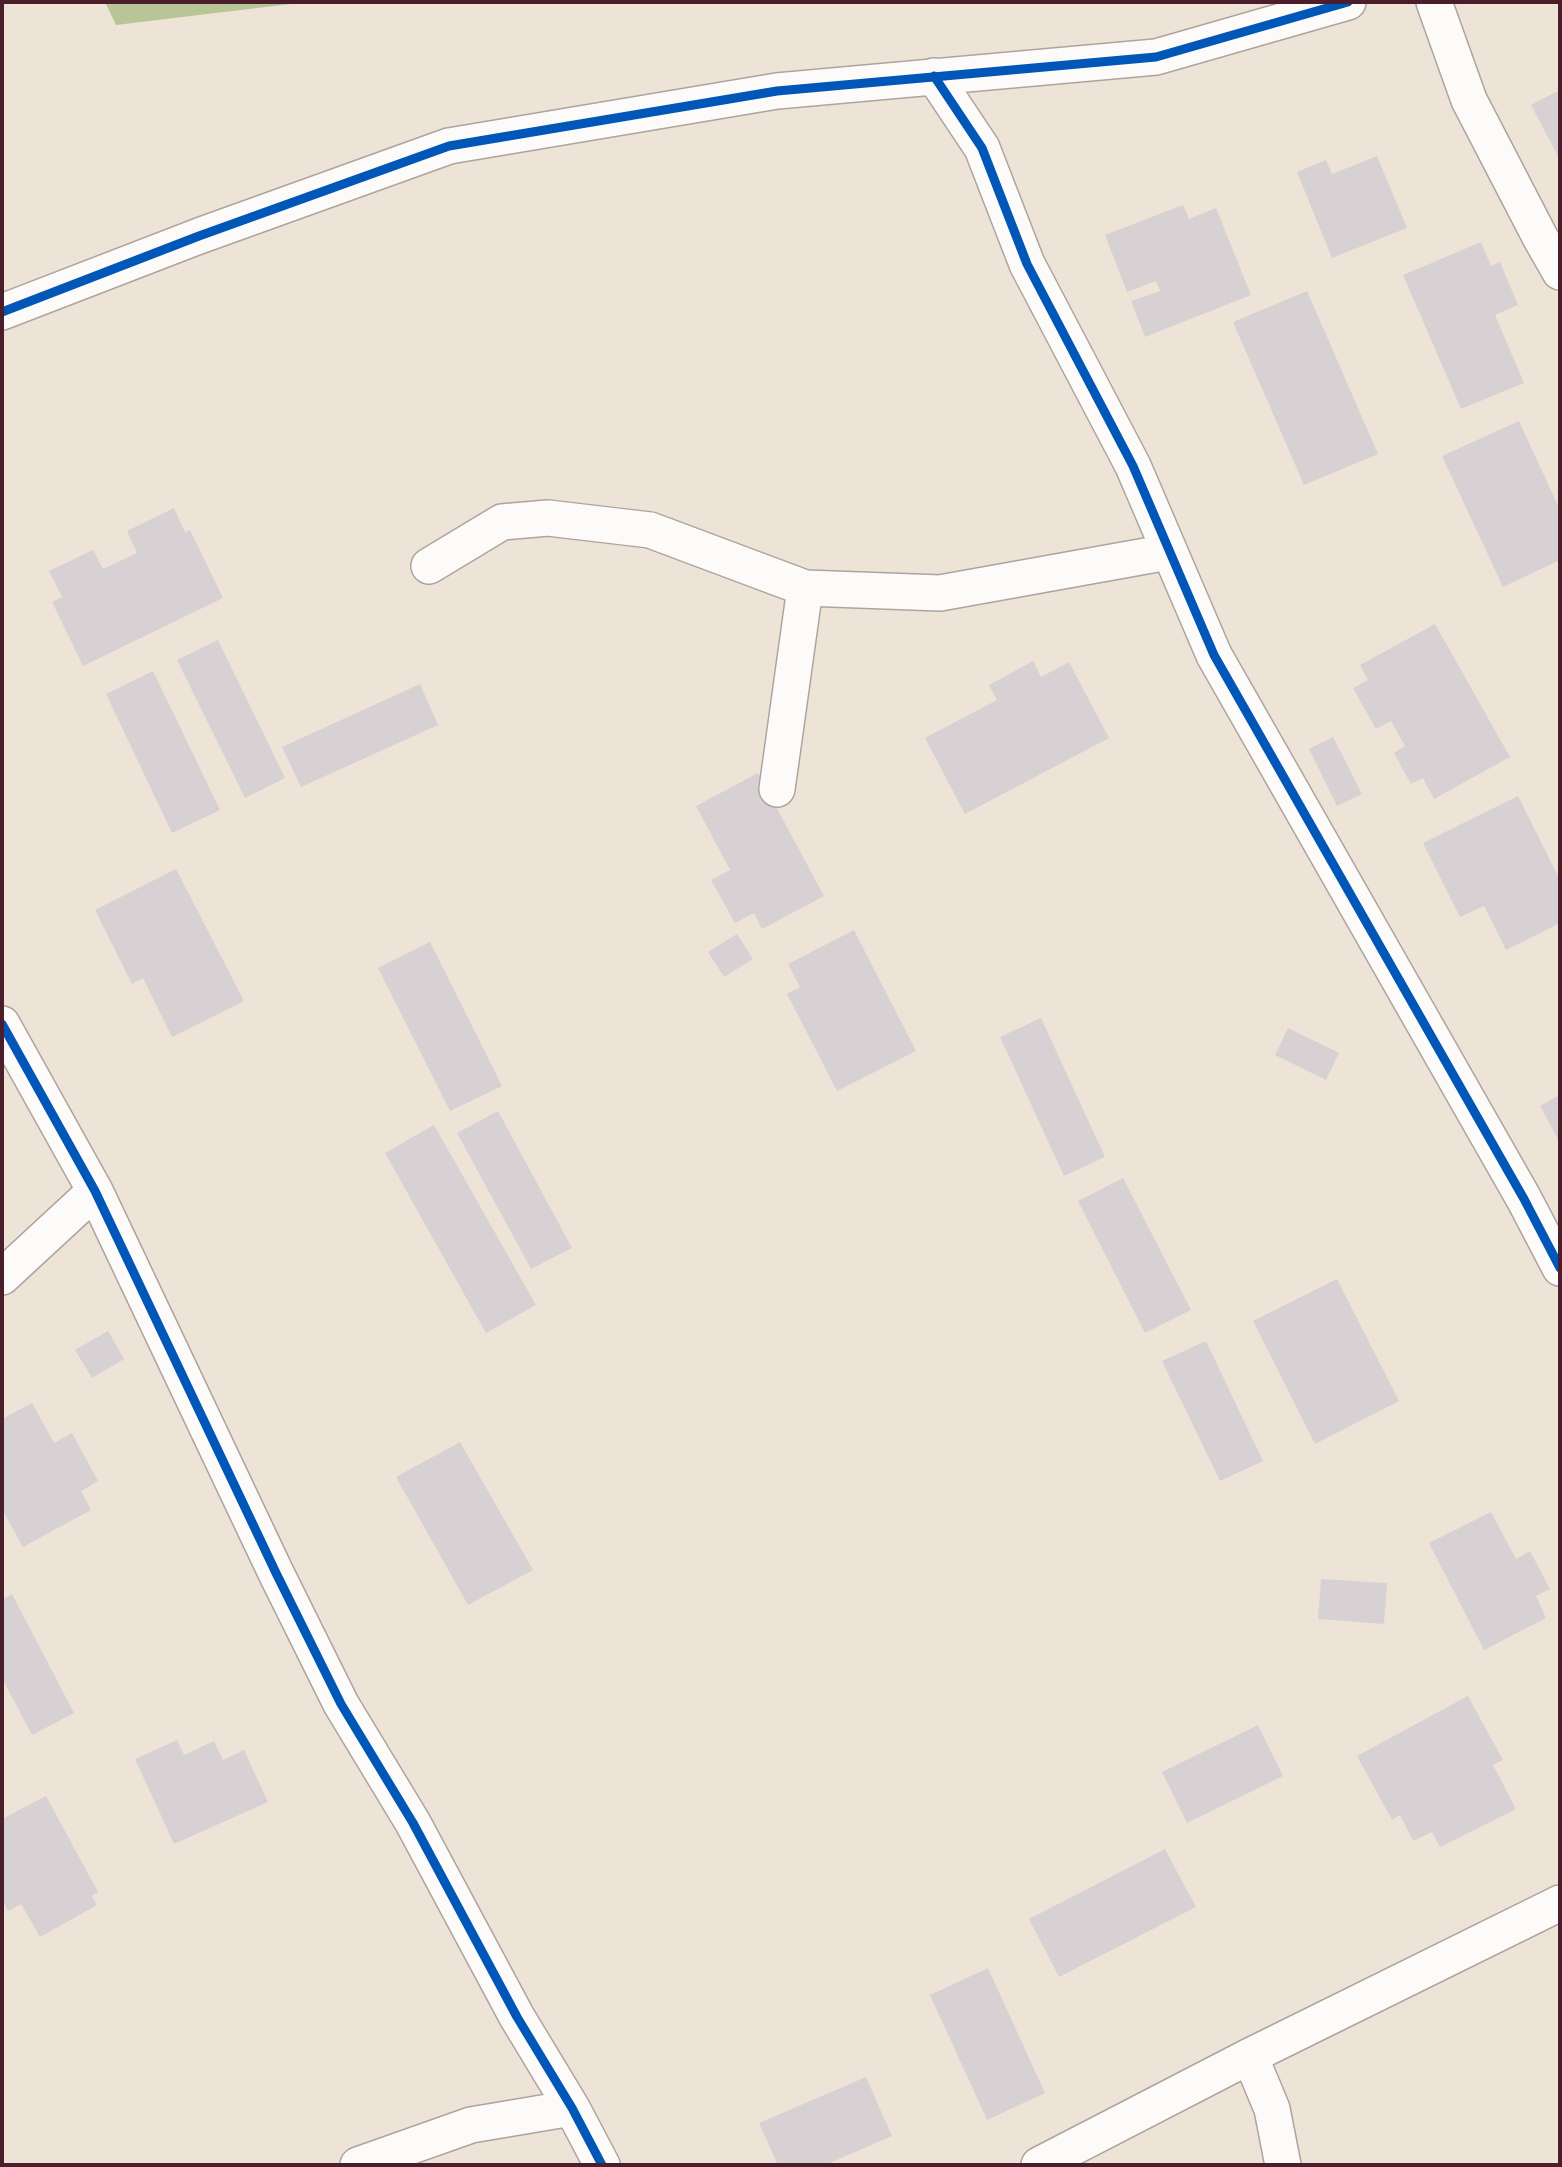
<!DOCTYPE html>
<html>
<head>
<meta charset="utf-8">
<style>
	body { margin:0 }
	#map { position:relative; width:1562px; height:2167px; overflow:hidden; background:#eee3d7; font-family:Itim,sans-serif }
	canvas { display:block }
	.frame { position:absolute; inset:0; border:4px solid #4a1f2b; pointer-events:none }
</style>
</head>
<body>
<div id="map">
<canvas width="1562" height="2167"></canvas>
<div class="frame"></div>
</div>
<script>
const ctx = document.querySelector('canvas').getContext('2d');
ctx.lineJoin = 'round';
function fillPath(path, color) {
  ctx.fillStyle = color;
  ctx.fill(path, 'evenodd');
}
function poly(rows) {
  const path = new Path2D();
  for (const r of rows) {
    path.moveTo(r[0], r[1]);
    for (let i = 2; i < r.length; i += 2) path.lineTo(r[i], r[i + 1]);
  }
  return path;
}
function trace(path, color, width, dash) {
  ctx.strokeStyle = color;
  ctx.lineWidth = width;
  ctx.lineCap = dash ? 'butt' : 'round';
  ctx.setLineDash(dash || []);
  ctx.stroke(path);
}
const forest = poly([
	[105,2,307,2,116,25]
]);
const building = poly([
	[1560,90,1560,160,1531,105],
	[1377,156,1407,228,1332,258,1297,172,1326,160,1332,174],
	[1183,205,1189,219,1216,208,1251,295,1145,337,1131,301,1160,291,1156,281,1127,292,1105,235],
	[1481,242,1491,266,1500,262,1518,305,1495,315,1524,383,1461,409,1403,275],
	[1307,291,1378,454,1304,485,1233,322],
	[1519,421,1560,510,1560,560,1503,587,1442,456],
	[174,508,185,532,190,530,223,598,83,666,52,602,62,597,49,571,93,550,103,569,137,553,127,531],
	[1435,624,1510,757,1434,799,1423,778,1411,784,1394,753,1405,746,1391,721,1376,729,1353,688,1368,680,1360,665],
	[218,640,285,778,245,798,177,660],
	[1033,661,1041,677,1069,662,1109,738,965,814,925,738,997,700,989,685],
	[153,671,220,810,172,833,106,694],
	[420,684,438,725,301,787,282,747],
	[1333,737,1362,794,1337,806,1309,749],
	[758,773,824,896,762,929,754,913,735,923,711,880,730,870,696,806],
	[1518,796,1560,880,1560,923,1506,950,1484,906,1460,917,1423,843],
	[176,869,244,1001,172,1037,143,978,132,984,95,910],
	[854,930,916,1051,837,1091,787,994,800,987,788,964],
	[737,934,753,959,724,977,708,952],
	[430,942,502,1086,450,1111,378,968],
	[1041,1018,1105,1157,1064,1176,1000,1037],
	[1288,1028,1339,1053,1326,1080,1275,1055],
	[1560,1095,1560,1143,1540,1106],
	[498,1111,572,1248,531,1269,457,1133],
	[434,1125,536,1305,486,1333,385,1153],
	[1123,1178,1191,1310,1145,1333,1078,1201],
	[1337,1279,1399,1401,1315,1444,1253,1321],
	[108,1331,124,1359,92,1378,75,1350],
	[1206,1341,1263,1461,1220,1481,1162,1361],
	[32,1403,54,1443,72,1433,98,1481,81,1491,91,1510,23,1547,2,1509,2,1419],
	[460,1442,533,1570,468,1605,396,1477],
	[1491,1512,1516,1559,1530,1551,1550,1589,1536,1596,1546,1618,1484,1650,1429,1543],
	[1321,1579,1387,1583,1384,1624,1318,1619],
	[12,1594,74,1713,32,1735,2,1678,2,1600],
	[1468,1696,1503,1760,1493,1765,1516,1809,1440,1847,1432,1832,1413,1841,1400,1815,1392,1820,1357,1756],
	[1258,1725,1283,1776,1187,1823,1162,1772],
	[177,1740,184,1755,214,1741,223,1760,244,1750,268,1802,174,1844,135,1759],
	[46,1796,98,1892,92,1896,97,1905,40,1937,21,1904,8,1911,2,1899,2,1819],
	[1165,1849,1196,1907,1059,1977,1029,1919],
	[988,1968,1045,2093,987,2120,930,1995],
	[866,2077,892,2136,825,2165,778,2165,759,2123]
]);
const minor = poly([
	[1434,2,1469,100,1540,237,1560,272],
	[934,76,982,148,1027,264,1133,466,1214,655,1524,1199,1560,1268],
	[2,312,199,236,449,146,777,91,1156,57,1348,2],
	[429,566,502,522,548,518,650,530,805,588,940,593,1168,552],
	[777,789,805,588],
	[2,1024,95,1191,276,1573,341,1704,413,1823,517,2017,572,2108,602,2165],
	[2,1277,95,1191],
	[1250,2056,1272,2109,1283,2165],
	[358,2165,471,2125,572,2108],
	[1039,2165,1250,2056,1560,1903]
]);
const cycleway = poly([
	[934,76,982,148,1027,264,1133,466,1214,655,1524,1199,1560,1268],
	[2,312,199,236,449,146,777,91,1156,57,1348,2],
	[2,1024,95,1191,276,1573,341,1704,413,1823,517,2017,572,2108,602,2165]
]);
fillPath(forest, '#b8c597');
fillPath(building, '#d7d1d4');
trace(minor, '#afa39e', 38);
trace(minor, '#fcfbf9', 35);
trace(cycleway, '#0057b8', 9);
</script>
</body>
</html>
